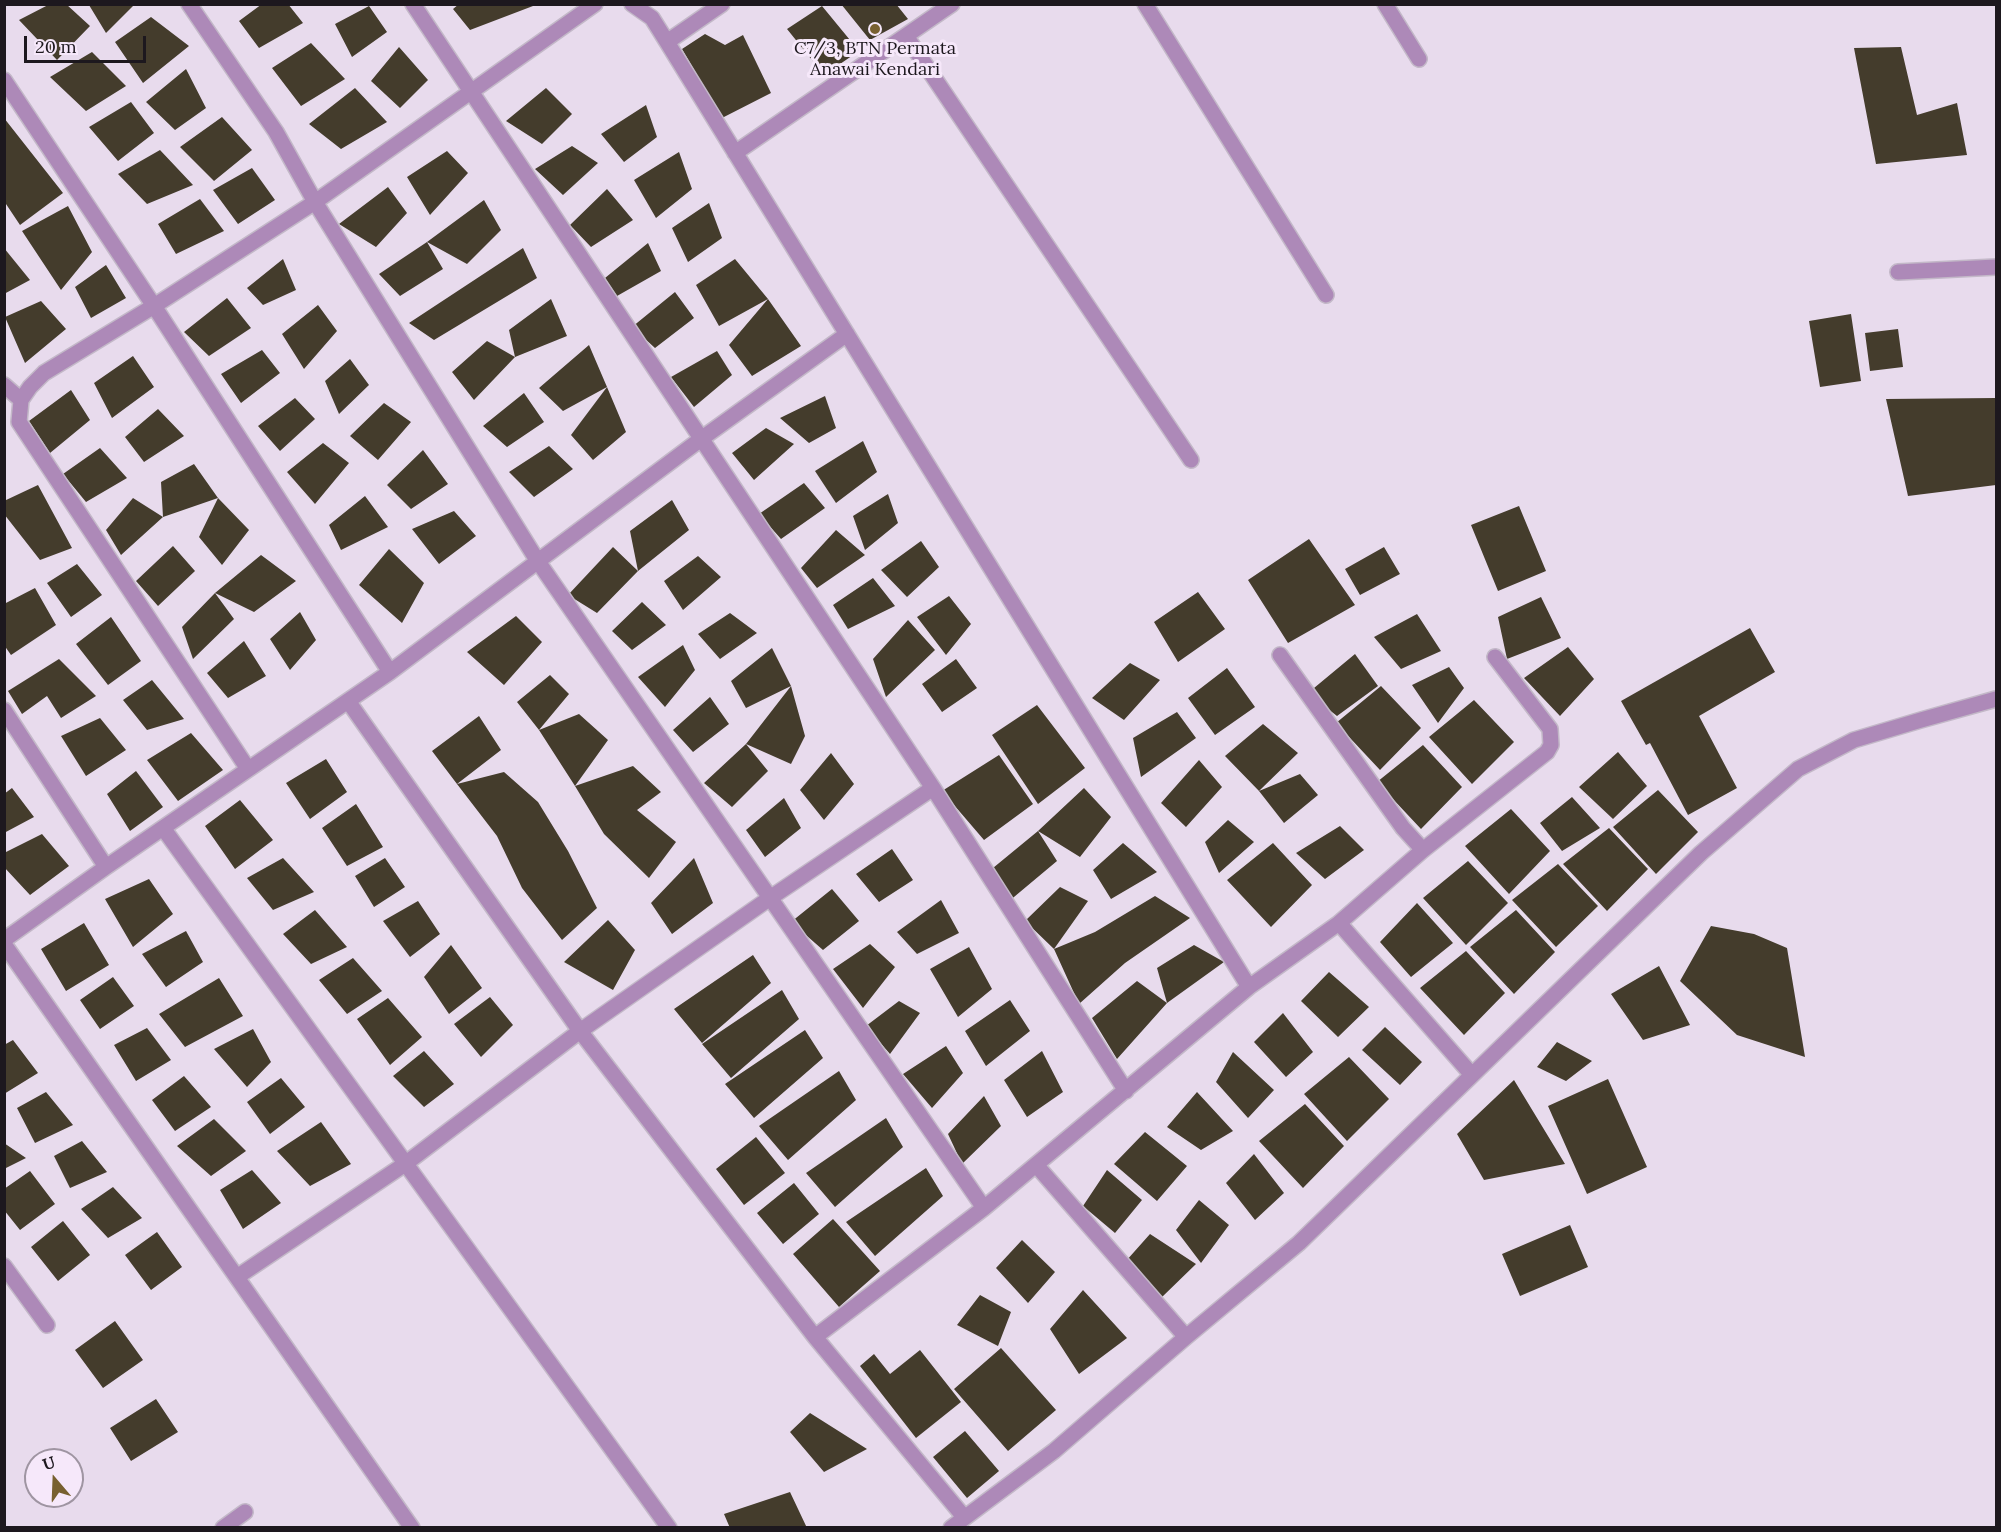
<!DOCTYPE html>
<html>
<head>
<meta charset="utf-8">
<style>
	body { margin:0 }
	#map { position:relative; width:2001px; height:1532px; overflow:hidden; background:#e8dbed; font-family:Lora,serif }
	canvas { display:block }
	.frame { position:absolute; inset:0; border:6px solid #1d181e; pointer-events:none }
	.north { position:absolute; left:24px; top:1448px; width:60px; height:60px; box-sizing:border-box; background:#f6e8fa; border:2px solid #9f95a2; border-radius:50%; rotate:341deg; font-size:16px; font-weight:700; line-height:24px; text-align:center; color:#1d181e }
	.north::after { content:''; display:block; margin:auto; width:21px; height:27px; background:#786030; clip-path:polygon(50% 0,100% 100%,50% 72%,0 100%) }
	.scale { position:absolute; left:24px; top:36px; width:122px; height:27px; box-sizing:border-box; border:3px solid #1d181e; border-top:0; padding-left:8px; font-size:18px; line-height:21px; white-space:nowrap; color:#1d181e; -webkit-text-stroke:4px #f6e8fa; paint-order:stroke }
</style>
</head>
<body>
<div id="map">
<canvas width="2001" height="1532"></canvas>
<div class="frame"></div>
<div class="north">U</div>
<div class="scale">20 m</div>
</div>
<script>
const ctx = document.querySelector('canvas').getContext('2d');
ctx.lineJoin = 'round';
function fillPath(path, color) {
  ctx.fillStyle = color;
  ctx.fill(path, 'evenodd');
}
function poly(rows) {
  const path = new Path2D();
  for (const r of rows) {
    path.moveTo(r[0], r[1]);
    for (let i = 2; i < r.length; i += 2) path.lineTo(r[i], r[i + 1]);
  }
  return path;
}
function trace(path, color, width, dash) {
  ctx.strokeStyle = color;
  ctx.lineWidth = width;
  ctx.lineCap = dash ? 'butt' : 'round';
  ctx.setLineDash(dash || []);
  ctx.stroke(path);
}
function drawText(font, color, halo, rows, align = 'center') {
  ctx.font = font + ' Lora,serif';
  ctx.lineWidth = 6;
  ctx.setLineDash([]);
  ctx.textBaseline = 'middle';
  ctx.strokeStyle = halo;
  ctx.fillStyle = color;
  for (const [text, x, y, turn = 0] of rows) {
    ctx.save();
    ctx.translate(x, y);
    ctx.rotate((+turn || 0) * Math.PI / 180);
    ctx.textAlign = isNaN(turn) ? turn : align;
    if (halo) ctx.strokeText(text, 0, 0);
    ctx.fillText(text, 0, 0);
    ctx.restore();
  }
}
const building = poly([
	[50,4,66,4,90,26,57,60,19,20],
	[262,4,288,4,303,23,259,48,239,21],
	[459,4,531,4,533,6,470,30,453,9],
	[841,4,896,4,908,19,870,40],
	[89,5,134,5,106,33],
	[369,6,387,32,352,57,335,24],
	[822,6,859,51,824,75,787,29],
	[151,17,189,46,143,83,115,42],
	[705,34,725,45,743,35,771,93,722,118,682,49],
	[311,43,345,79,301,106,272,68],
	[399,47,428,80,400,108,371,81],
	[1901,47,1917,115,1957,103,1967,155,1876,164,1854,48],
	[92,52,126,86,86,111,50,77],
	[186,69,206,108,175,130,146,102],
	[355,88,387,122,341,149,309,124],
	[546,88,572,114,542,144,506,121],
	[131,102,154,133,118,161,89,127],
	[646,105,657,137,624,162,601,134],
	[222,117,252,150,214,181,180,147],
	[4,118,63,193,20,225,4,201],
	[572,146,598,163,563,195,535,169],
	[160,150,193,185,147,204,118,174],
	[447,151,468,173,430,215,407,177],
	[679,152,692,189,656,218,634,180],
	[252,168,275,200,238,224,213,190],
	[388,187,407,213,376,247,339,224],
	[607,189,633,220,591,247,570,225],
	[200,199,224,231,176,254,158,224],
	[484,200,501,230,467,264,427,242],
	[709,203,722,238,688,262,672,228],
	[68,206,92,252,61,290,22,231],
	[427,242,443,269,400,296,379,274],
	[648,243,661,271,617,296,605,278],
	[4,248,30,280,4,294],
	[523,248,537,278,434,340,409,323],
	[283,259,296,290,263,305,247,288],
	[735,259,768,299,801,346,752,376,729,345,768,299,719,326,696,285],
	[106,265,126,298,91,318,75,287],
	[675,292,694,318,655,348,632,327],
	[227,298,251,328,209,356,184,332],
	[551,299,567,336,515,357,509,330],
	[41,301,66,329,25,363,5,317],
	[318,305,337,331,304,369,282,334],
	[1851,314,1861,381,1820,387,1809,321],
	[1898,329,1903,367,1870,371,1865,333],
	[487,341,515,357,474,400,452,372],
	[589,345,607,387,563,411,539,388],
	[262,350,280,373,241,403,221,374],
	[717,351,732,375,694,407,671,377],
	[133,356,154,387,112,418,94,383],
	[350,359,369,385,339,414,325,381],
	[607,387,626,432,593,460,571,435],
	[71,390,90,420,50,453,29,421],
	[524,393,544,422,507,447,483,426],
	[825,396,836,428,809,443,780,418],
	[295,398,315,419,280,451,258,426],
	[1996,398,1996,485,1908,496,1886,399],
	[384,403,411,422,378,460,350,436],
	[158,409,184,436,144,462,125,437],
	[766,428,794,444,754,480,732,453],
	[863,441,877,472,836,503,815,471],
	[323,443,349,463,315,504,287,472],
	[549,446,573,469,534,497,509,472],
	[100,448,127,478,86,502,63,474],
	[423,450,448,484,411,509,387,485],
	[194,464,218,498,163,517,161,482],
	[804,483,825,508,781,539,759,514],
	[38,485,72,548,40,560,4,514,4,501],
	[888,494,898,523,865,550,853,516],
	[365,496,388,527,341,550,329,525],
	[133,498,163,517,121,555,106,530],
	[218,498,249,530,222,565,199,537],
	[672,500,689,530,638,571,630,531],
	[1519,506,1546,571,1498,591,1471,525],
	[454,511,476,536,439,564,412,529],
	[836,530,865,555,817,588,801,568],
	[1309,539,1355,605,1288,643,1248,580],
	[921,541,939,567,907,597,881,570],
	[173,546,195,571,158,606,136,581],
	[613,547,638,571,597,613,568,595],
	[1384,547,1400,574,1360,595,1345,569],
	[389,549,424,583,402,623,359,585],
	[261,555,296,581,254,612,215,593],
	[698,556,721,577,683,610,664,581],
	[77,564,102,595,71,617,47,583],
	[873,578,895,606,848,629,833,605],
	[35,588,56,625,11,655,4,645,4,604],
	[1198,592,1225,629,1178,662,1154,622],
	[215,593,234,619,193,659,182,627],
	[949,596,971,624,946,655,917,617],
	[1541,597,1561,638,1507,659,1498,617],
	[642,602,666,625,632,650,612,631],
	[300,612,316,640,290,670,270,639],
	[730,613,757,633,720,659,698,634],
	[1417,614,1441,651,1401,669,1374,637],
	[516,616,542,642,504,685,467,652],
	[111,617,141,661,108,685,76,644],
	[908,620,935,650,886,697,873,659],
	[1750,628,1775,672,1699,716,1737,788,1688,815,1650,743,1646,745,1621,701],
	[244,641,266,676,228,698,207,673],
	[683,645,695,670,665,707,638,677],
	[1568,647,1594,679,1560,716,1524,678],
	[772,648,791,686,805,736,791,764,746,744,791,686,746,708,731,681],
	[1355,654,1378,686,1337,716,1308,693],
	[59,659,96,696,61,718,47,696,22,714,8,691],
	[956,659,977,688,942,712,922,684],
	[1130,663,1160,680,1124,720,1092,698],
	[1449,667,1464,688,1438,723,1412,685],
	[1227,668,1255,707,1215,735,1188,698],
	[550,675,569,694,539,730,579,714,608,740,575,786,539,730,517,702],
	[152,680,184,719,147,730,123,700],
	[1381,686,1421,728,1380,770,1336,723],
	[710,697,729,724,693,752,673,730],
	[1474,700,1514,742,1472,784,1429,737],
	[1037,705,1085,768,1038,804,992,735],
	[1177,712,1196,738,1141,777,1133,738],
	[479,716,501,750,457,784,504,772,538,802,568,851,597,908,562,940,522,888,497,836,457,784,432,751],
	[100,718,126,750,86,776,61,736],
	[1263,724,1298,753,1259,791,1225,756],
	[191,733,223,770,178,801,147,760],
	[746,744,768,771,732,807,704,783],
	[1423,745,1462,787,1421,829,1377,782],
	[1618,752,1647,786,1613,819,1579,787],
	[831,753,854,784,824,820,800,790],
	[999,755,1033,804,984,840,942,791],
	[326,759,347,792,310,819,286,783],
	[1199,760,1222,787,1186,827,1161,803],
	[633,766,661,792,637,810,676,842,649,878,604,834,575,786],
	[136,771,163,807,130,831,107,794],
	[1300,774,1318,795,1284,823,1259,791],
	[12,788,34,817,4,833,4,794],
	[1084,788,1111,817,1080,857,1038,831],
	[1658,790,1698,832,1656,874,1613,827],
	[1572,797,1600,828,1562,851,1540,823],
	[784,798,801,828,765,857,746,830],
	[240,800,273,840,235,869,205,826],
	[356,804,383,847,347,866,322,828],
	[1511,809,1550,851,1509,894,1465,846],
	[1228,820,1254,842,1219,873,1205,842],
	[1340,826,1364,850,1325,879,1296,853],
	[1609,828,1648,869,1607,911,1563,864],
	[1038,831,1057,861,1008,902,993,868],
	[42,834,69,866,30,895,4,867,4,853],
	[1123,843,1157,872,1111,899,1093,870],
	[1273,843,1312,885,1271,927,1227,880],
	[892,849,913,880,879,902,856,874],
	[283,858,314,892,273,910,247,878],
	[385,858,405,887,374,907,355,876],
	[694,858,713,903,672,934,651,903],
	[1468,861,1508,903,1466,945,1423,898],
	[1558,864,1598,906,1556,947,1512,900],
	[149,879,173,914,133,947,105,899],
	[1060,887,1088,901,1054,949,1025,921],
	[832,889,859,921,823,950,791,922],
	[1155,896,1190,918,1125,963,1079,1004,1054,949,1095,932],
	[941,900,959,933,917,954,897,932],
	[418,901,440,934,410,957,383,921],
	[1417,903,1453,943,1411,977,1380,942],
	[315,910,347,947,311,964,283,934],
	[1516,910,1555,952,1514,994,1470,947],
	[608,920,635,950,613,990,564,962],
	[84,923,109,965,66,991,41,949],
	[1711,926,1754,934,1787,948,1805,1057,1737,1035,1680,981],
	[186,931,203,962,166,987,142,954],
	[870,944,895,967,863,1008,833,969],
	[451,945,482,988,449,1014,424,977],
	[1194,945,1224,962,1167,1003,1157,968],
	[969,947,992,989,958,1017,930,969],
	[1466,951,1505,993,1464,1035,1420,988],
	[753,955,771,983,702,1043,674,1009],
	[353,958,382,991,347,1014,319,980],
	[1659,966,1690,1025,1643,1040,1611,994],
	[1329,972,1369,1007,1338,1037,1301,1001],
	[113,977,134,1006,100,1029,80,1000],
	[219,978,243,1016,185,1047,159,1014],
	[1137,981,1167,1003,1117,1059,1092,1018],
	[782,990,799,1019,731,1078,702,1044],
	[490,997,513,1025,481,1057,454,1024],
	[388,998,422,1037,390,1065,357,1019],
	[1010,1000,1030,1031,986,1066,965,1031],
	[899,1001,920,1013,890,1054,866,1026],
	[1283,1013,1313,1052,1286,1077,1254,1042],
	[1385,1027,1422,1062,1400,1085,1362,1050],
	[147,1028,171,1060,136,1081,114,1045],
	[253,1029,271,1062,247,1087,214,1049],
	[805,1030,823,1058,754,1118,725,1084],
	[13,1040,38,1073,4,1094,4,1045],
	[1557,1042,1592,1061,1566,1081,1537,1067],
	[946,1046,963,1073,932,1108,903,1074],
	[424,1051,454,1084,424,1107,393,1076],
	[1042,1051,1063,1092,1027,1117,1004,1080],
	[1233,1052,1274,1090,1248,1118,1216,1082],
	[1349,1057,1389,1099,1347,1141,1304,1094],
	[839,1071,856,1100,788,1160,759,1126],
	[184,1076,211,1107,175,1131,152,1100],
	[281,1078,305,1107,270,1134,247,1102],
	[1608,1079,1647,1167,1587,1194,1548,1106],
	[1514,1080,1565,1164,1484,1180,1457,1134],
	[46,1092,73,1125,35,1143,17,1108],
	[1197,1092,1233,1131,1201,1150,1167,1127],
	[984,1096,1001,1126,962,1164,948,1134],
	[1305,1104,1344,1146,1303,1188,1259,1141],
	[886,1118,903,1147,835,1207,806,1173],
	[214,1119,246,1151,211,1176,177,1146],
	[321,1122,351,1164,310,1186,277,1151],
	[1145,1132,1187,1166,1157,1201,1114,1164],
	[756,1137,785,1173,744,1205,716,1169],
	[82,1141,107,1172,70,1188,54,1156],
	[4,1143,26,1158,4,1169],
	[1254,1154,1284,1193,1255,1220,1226,1183],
	[926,1168,943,1196,875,1256,846,1222],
	[252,1170,281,1203,243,1229,220,1190],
	[1107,1170,1142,1200,1115,1233,1083,1206],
	[30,1171,55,1204,20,1230,4,1210,4,1189],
	[794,1183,819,1214,783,1244,757,1213],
	[113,1187,142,1218,108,1238,81,1209],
	[1199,1200,1229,1225,1201,1263,1176,1230],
	[833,1219,880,1271,839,1307,793,1254],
	[63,1221,90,1255,58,1281,31,1247],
	[1570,1225,1588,1267,1520,1296,1502,1254],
	[157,1232,182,1267,151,1290,125,1255],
	[1150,1234,1196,1264,1161,1298,1126,1261],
	[1022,1240,1055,1272,1028,1303,996,1268],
	[1083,1290,1127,1338,1079,1374,1050,1329],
	[980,1295,1011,1312,998,1346,957,1325],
	[115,1321,143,1360,103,1388,75,1350],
	[1001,1348,1056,1410,1008,1451,954,1389],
	[920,1350,961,1402,916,1438,860,1366,874,1354,890,1374],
	[156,1399,178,1432,131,1461,110,1428],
	[810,1413,867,1449,824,1472,790,1432],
	[965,1431,999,1471,967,1498,933,1457],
	[790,1492,807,1528,730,1528,724,1514]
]);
const lane = poly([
	[1898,272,1996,267]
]);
const street = poly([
	[189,4,276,132,315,202,537,560,984,1208],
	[413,4,933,788,1126,1091],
	[632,4,652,18,667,42,1249,987],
	[1145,4,1326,295],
	[1385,4,1419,59],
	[906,36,1191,460],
	[667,42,722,4],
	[4,80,154,306,390,672],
	[735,153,952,4],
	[4,385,21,400],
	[1280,655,1403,828,1423,850],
	[348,701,580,1031,815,1337,964,1517],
	[4,710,106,867],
	[248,769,19,422,21,400,30,387,44,373,154,306,315,202,595,4],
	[163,828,669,1528],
	[1339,923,1472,1075],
	[4,940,106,867,390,672,701,439,847,334],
	[4,944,412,1528],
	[1037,1166,1186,1337],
	[4,1266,47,1325],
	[237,1277,405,1164,580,1031,770,898,933,788],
	[815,1337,984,1208,1249,987,1339,923,1423,850,1547,752,1551,745,1550,729,1495,657],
	[223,1528,245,1512],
	[951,1528,1054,1451,1186,1337,1299,1243,1701,853,1798,769,1854,740,1921,720,1996,699]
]);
const markers = [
	[875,29,6,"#786030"]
];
const poiNames = [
	["C7/3, BTN Permata",875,49],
	["Anawai Kendari",875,70]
];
fillPath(building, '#443c2c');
trace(lane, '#c3b8c8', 18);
trace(street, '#c3b8c8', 18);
trace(lane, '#ad89b8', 15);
trace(street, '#ad89b8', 15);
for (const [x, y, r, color] of markers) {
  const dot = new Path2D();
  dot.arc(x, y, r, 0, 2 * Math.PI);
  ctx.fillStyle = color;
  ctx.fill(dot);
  trace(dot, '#f6e8fa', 2);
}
drawText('18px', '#1d181e', '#f6e8fa', poiNames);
</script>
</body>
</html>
